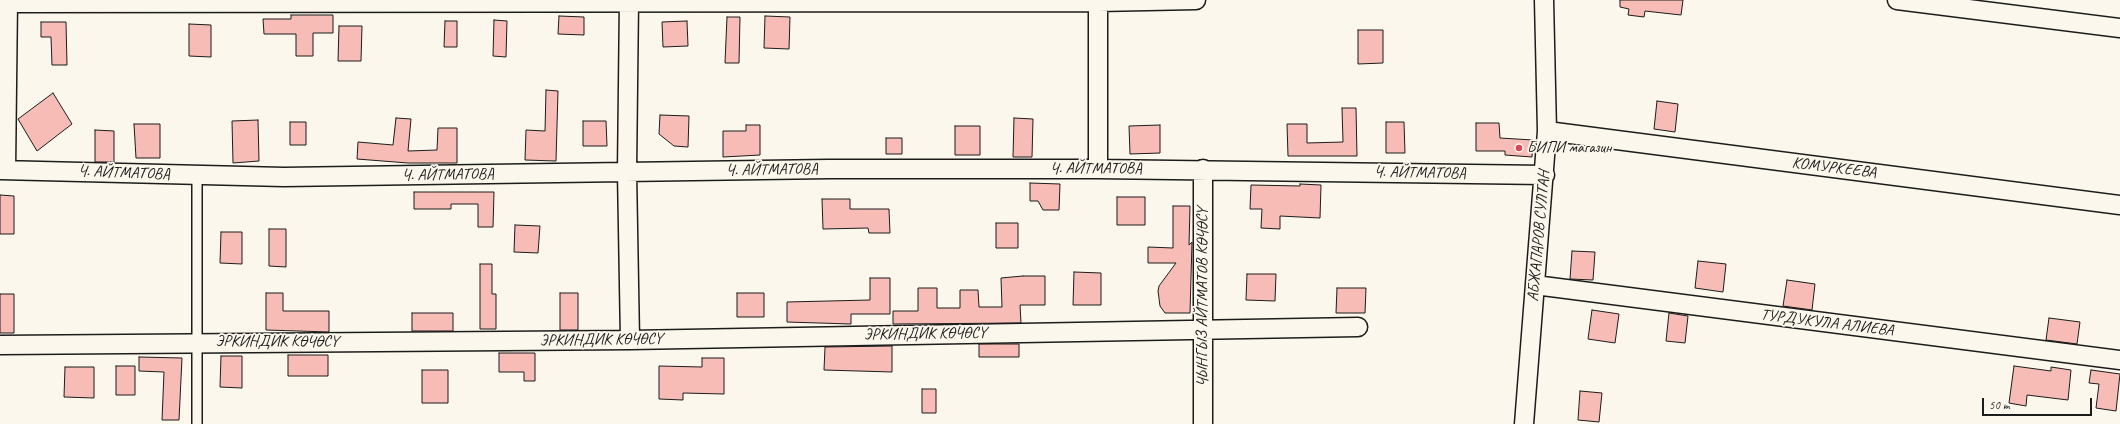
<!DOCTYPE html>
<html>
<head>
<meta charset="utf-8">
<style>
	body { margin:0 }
	#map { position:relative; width:2120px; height:424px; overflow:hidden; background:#fbf7ec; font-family:Caveat,sans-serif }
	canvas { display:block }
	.scale { position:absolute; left:1982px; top:398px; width:110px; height:18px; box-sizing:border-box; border:2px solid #1c1c1c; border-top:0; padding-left:5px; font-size:12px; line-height:14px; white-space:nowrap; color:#1c1c1c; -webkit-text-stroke:3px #fbf7ec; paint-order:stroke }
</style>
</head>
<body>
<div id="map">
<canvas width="2120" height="424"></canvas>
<div class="scale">50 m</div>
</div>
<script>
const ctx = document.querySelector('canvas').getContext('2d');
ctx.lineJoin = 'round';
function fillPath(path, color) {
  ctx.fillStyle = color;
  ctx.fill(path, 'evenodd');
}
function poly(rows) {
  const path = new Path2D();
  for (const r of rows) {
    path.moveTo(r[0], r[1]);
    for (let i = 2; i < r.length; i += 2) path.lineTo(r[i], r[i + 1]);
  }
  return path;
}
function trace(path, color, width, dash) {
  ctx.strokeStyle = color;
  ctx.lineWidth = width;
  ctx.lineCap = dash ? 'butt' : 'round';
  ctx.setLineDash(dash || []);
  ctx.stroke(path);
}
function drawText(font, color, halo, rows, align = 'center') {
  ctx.font = font + ' Caveat,sans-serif';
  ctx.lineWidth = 3.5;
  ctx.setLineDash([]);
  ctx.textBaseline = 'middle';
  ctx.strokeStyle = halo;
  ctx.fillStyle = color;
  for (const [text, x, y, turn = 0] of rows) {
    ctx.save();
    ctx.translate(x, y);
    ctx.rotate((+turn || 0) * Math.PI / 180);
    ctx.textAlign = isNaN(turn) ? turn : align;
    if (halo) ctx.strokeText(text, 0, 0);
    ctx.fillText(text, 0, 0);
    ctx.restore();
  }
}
const building = poly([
	[1620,0,1683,0,1681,15,1645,11,1644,17,1628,15,1629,9,1620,7,1620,0],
	[291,15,333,15,333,33,313,33,313,56,296,56,296,34,264,34,263,19,291,19,291,15],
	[559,16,584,17,584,35,558,34,559,16],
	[765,16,790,17,789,49,764,48,765,16],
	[727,17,740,17,739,63,725,63,727,17],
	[494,20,507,21,506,57,493,56,494,20],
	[445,21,457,21,457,47,444,47,445,21],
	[687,21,688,46,663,47,662,22,687,21],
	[41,22,66,22,67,65,52,65,51,37,41,37,41,22],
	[189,24,211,25,211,57,189,56,189,24],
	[339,26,362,26,361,61,338,61,339,26],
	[1358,30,1383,30,1383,63,1358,64,1358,30],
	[546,90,558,91,556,161,525,160,526,130,545,131,546,90],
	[53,93,72,124,37,151,18,119,53,93],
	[1657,101,1678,104,1675,132,1654,129,1657,101],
	[1342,108,1356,108,1357,156,1288,156,1287,124,1307,124,1307,143,1343,142,1342,108],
	[660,115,689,116,688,147,674,146,659,134,660,115],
	[396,118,411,119,408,151,437,150,438,128,457,128,457,163,408,163,357,159,358,142,393,145,396,118],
	[1014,118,1033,119,1032,157,1013,157,1014,118],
	[258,120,259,161,233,163,232,121,258,120],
	[583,121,606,121,607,146,583,146,583,121],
	[290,122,306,122,306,145,290,145,290,122],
	[1386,122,1404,122,1405,153,1386,153,1386,122],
	[1476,123,1499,123,1500,138,1533,140,1532,157,1505,155,1505,151,1476,151,1476,123],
	[134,124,160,124,160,158,136,158,134,124],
	[746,125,760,125,760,155,723,157,723,131,746,131,746,125],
	[1160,125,1160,153,1130,154,1129,126,1160,125],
	[955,126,980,126,980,155,955,155,955,126],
	[95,130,114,131,114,162,95,162,95,130],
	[886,138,902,138,902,154,886,154,886,138],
	[1030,183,1060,184,1059,210,1043,210,1038,201,1030,201,1030,183],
	[1300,184,1321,185,1320,218,1280,216,1280,229,1261,228,1262,209,1250,209,1251,185,1300,186,1300,184],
	[414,192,494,192,493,227,478,227,478,204,451,204,451,209,414,209,414,192],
	[0,195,14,196,14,234,0,234,0,195],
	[1117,197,1145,197,1145,225,1117,225,1117,197],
	[822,199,850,199,850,209,889,209,890,233,869,233,868,228,823,229,822,199],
	[1173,206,1190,206,1189,245,1192,242,1190,313,1165,313,1160,306,1158,291,1159,286,1176,263,1148,263,1148,247,1173,248,1173,206],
	[996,223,1018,223,1018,248,996,248,996,223],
	[515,225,540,226,538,253,514,252,515,225],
	[269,229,286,229,286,267,269,266,269,229],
	[221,232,242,232,242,264,220,263,221,232],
	[1572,251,1595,252,1593,280,1570,279,1572,251],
	[1698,261,1726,264,1723,292,1695,288,1698,261],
	[480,264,492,264,492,294,496,294,496,329,480,329,480,264],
	[1074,272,1101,273,1101,305,1073,305,1074,272],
	[1247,274,1276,274,1275,301,1246,300,1247,274],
	[1023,276,1045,276,1045,305,1020,305,1021,323,893,324,893,311,918,311,918,288,937,288,937,308,960,308,960,290,978,290,979,307,1002,307,1001,278,1023,276],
	[870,278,890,278,890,314,851,314,851,324,787,322,787,302,870,300,870,278],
	[1787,280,1815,284,1812,310,1783,306,1787,280],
	[1337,288,1366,288,1365,313,1336,313,1337,288],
	[266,293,283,293,283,311,329,311,329,332,266,330,266,293],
	[560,293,578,293,578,330,560,330,560,293],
	[737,293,764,293,764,317,737,317,737,293],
	[0,294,14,294,14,333,0,333,0,294],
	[1592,310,1619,314,1615,343,1588,339,1592,310],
	[412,313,453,313,453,331,412,331,412,313],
	[1669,313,1688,316,1685,343,1666,341,1669,313],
	[2049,318,2080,322,2077,344,2046,340,2049,318],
	[979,344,1019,344,1019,357,979,357,979,344],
	[892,346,892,372,824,370,825,347,892,346],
	[499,353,535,353,535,381,524,381,524,372,499,372,499,353],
	[288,355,328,355,328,376,288,376,288,355],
	[221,356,242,356,242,388,220,387,221,356],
	[139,357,182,358,179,420,162,420,164,372,139,371,139,357],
	[702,358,724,358,724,394,683,393,683,400,659,399,659,366,702,367,702,358],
	[116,366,135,366,135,395,116,395,116,366],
	[2014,366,2051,371,2051,367,2071,370,2068,400,2027,395,2026,406,2009,403,2014,366],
	[65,367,94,367,94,398,64,397,65,367],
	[422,370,448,370,448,403,422,403,422,370],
	[2091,370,2120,374,2116,411,2096,408,2099,384,2089,383,2091,370],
	[922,389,936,389,936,413,922,413,922,389],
	[1580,391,1602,393,1599,422,1578,420,1580,391]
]);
const service = poly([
	[197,175,197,424]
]);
const minor = poly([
	[629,0,627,172,630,340],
	[1897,0,2120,28],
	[8,3,1098,2,1196,0],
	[1547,131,2120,205],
	[1098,169,1098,2],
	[1203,169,1203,424],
	[0,170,284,177,829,169,1098,169,1545,175],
	[6,170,8,0],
	[1535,285,2120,360],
	[0,345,630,340,1358,327],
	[1524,424,1547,131,1544,0]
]);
const markers = [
	[1519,148,4,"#d1495b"]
];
const poiNames = [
	["БИПИ магазин",1527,148]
];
const streetNames = [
	["КОМУРКЕЕВА",1834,168,7],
	["Ч. АЙТМАТОВА",1096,169],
	["Ч. АЙТМАТОВА",772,170,-1],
	["Ч. АЙТМАТОВА",124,173,2],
	["Ч. АЙТМАТОВА",1420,173,1],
	["Ч. АЙТМАТОВА",448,175,-1],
	["АБЖАПАРОВ СУЛТАН",1539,236,-85],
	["ЧЫНГЫЗ АЙТМАТОВ КӨЧӨСҮ",1203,297,-90],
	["ТУРДУКУЛА АЛИЕВА",1827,323,7],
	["ЭРКИНДИК КӨЧӨСҮ",925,334,-1],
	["ЭРКИНДИК КӨЧӨСҮ",601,340,-1],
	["ЭРКИНДИК КӨЧӨСҮ",277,342]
];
fillPath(building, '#f7bcb6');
trace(building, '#1c1c1c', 1);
trace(service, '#1c1c1c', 12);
trace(minor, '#1c1c1c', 21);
trace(service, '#fbf7ec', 9);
trace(minor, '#fbf7ec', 18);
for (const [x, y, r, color] of markers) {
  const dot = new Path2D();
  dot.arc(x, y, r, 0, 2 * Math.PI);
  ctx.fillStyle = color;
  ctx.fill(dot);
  trace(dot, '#fbf7ec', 1.5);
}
drawText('16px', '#1c1c1c', '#fbf7ec', poiNames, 'left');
drawText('16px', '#1c1c1c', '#fbf7ec', streetNames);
</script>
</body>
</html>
